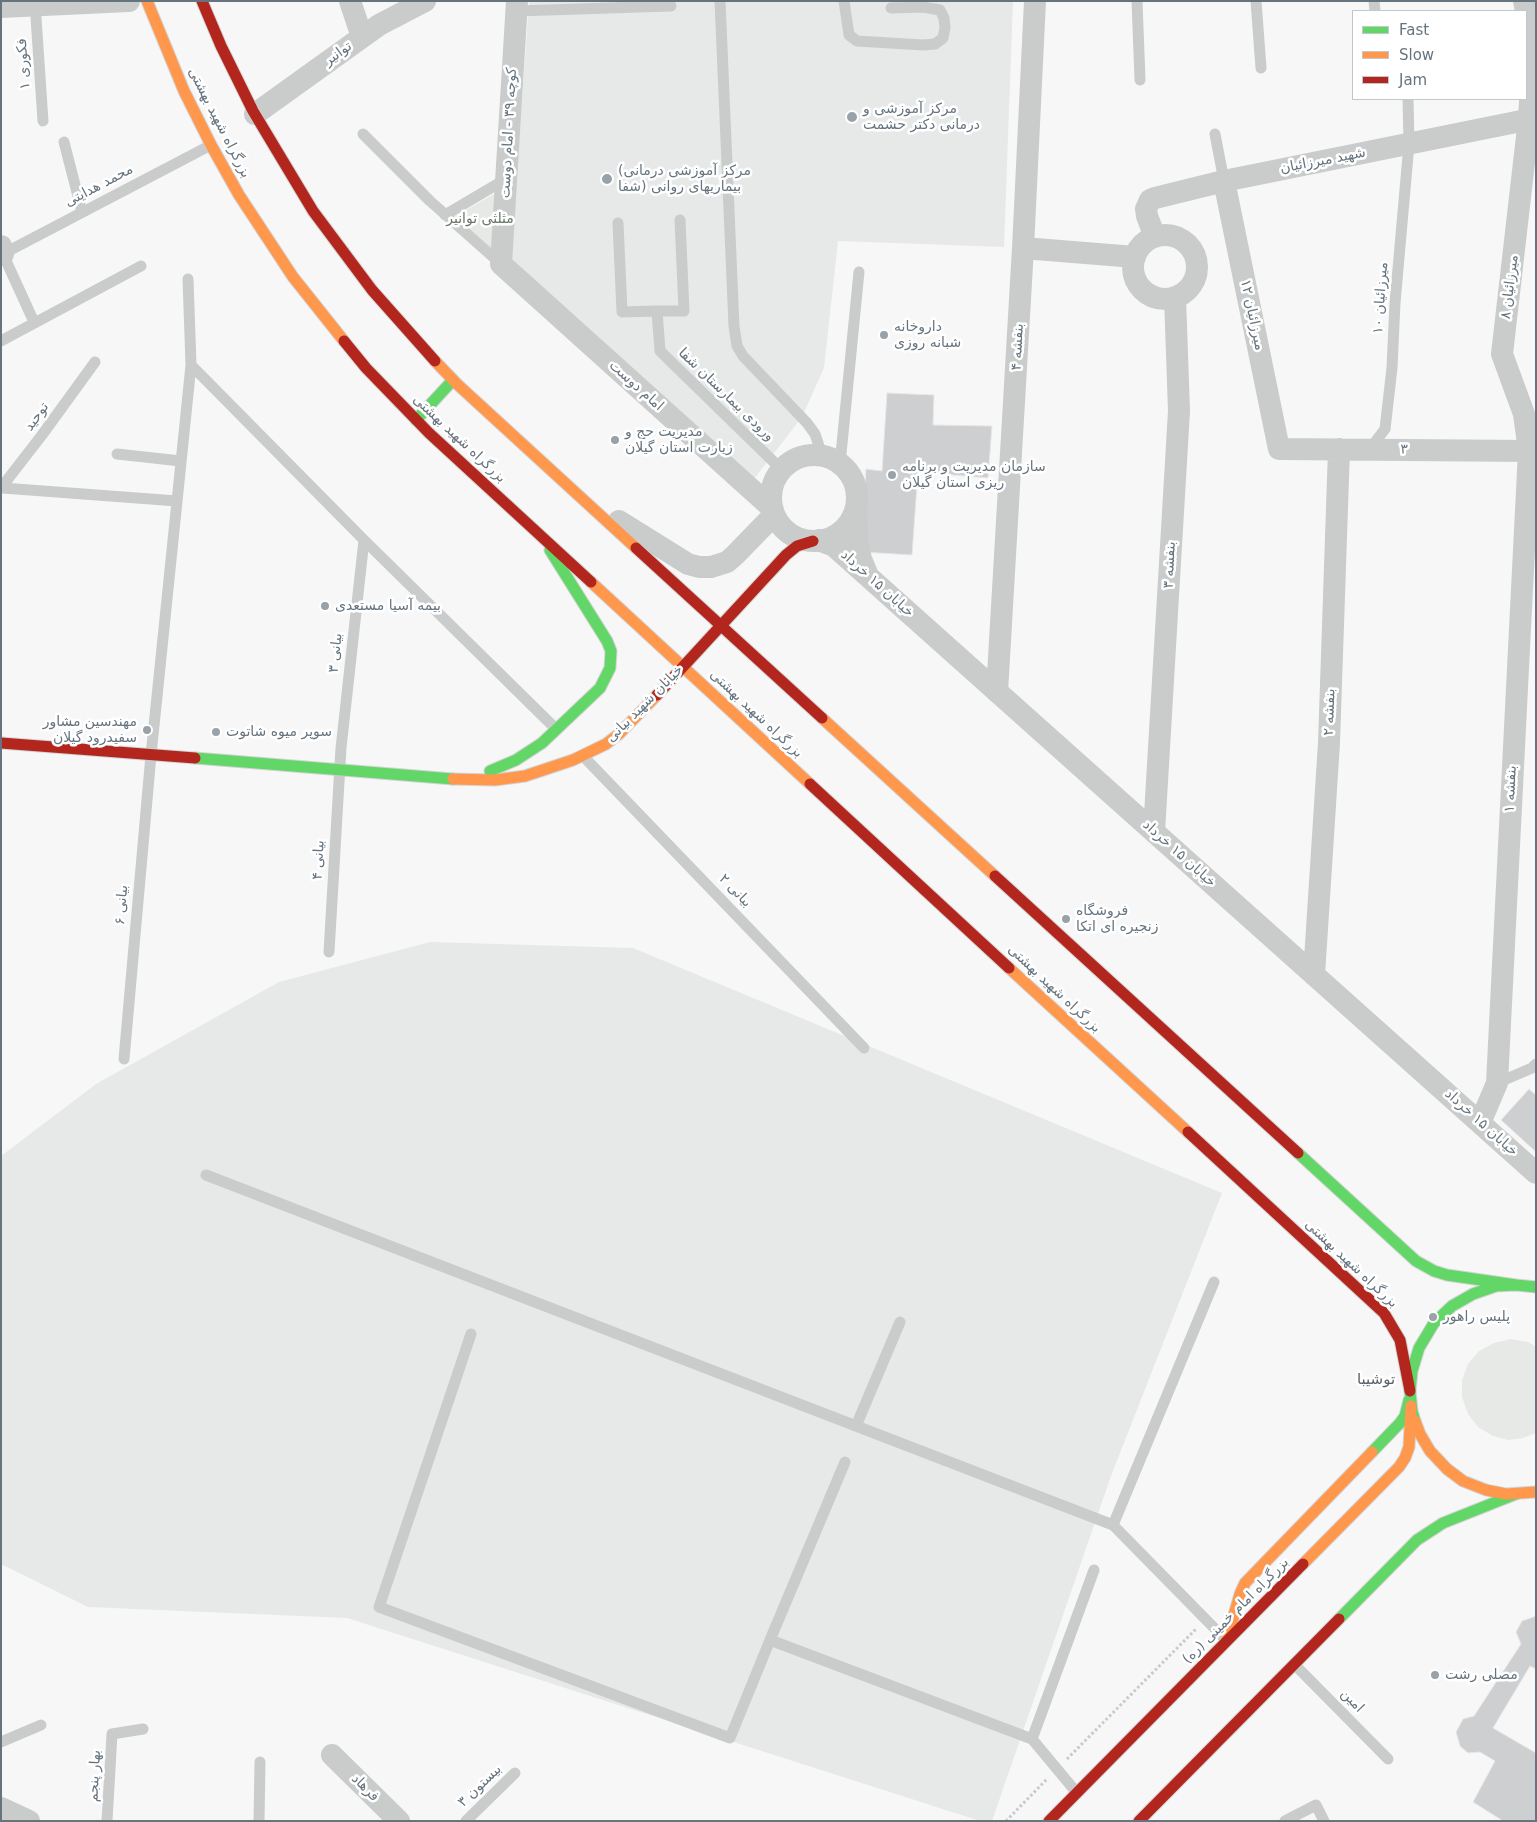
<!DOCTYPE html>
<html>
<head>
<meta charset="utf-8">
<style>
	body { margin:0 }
	#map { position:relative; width:1537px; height:1822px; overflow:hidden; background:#f7f7f7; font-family:"DejaVu Sans",sans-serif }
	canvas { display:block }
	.frame { position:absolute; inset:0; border:2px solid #66747f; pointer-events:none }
	.legend { position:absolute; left:1352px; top:10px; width:175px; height:90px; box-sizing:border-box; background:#fff; border:1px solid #c2c7cc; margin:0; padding:6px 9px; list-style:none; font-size:15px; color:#66747f }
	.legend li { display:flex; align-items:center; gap:10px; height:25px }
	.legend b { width:25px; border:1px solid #c2c7cc }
</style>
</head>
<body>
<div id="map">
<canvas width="1537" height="1822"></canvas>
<div class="frame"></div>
<ul class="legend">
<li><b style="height:6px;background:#63d668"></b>Fast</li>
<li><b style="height:6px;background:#ff974d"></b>Slow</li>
<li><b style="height:6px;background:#b3261e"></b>Jam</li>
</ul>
</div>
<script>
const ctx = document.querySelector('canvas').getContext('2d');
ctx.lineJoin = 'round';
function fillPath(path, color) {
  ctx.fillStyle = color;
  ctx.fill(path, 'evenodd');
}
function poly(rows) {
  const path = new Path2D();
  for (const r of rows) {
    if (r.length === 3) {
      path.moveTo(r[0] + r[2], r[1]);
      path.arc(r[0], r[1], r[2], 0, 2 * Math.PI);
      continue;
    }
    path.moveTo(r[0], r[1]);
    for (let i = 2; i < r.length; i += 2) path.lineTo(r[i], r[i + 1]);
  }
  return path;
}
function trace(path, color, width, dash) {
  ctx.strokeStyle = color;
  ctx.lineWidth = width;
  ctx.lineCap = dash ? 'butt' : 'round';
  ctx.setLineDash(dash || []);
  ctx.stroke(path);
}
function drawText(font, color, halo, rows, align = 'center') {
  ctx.font = font + ' "DejaVu Sans","Noto Sans Arabic",sans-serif';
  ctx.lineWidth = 5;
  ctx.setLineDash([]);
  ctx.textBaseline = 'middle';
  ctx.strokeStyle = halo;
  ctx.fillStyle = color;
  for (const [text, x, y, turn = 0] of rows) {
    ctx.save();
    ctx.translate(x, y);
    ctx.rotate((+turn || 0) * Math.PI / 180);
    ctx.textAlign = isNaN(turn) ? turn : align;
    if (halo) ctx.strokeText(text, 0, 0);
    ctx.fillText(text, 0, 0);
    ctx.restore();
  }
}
const built = poly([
	[529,1,1013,1,1004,247,838,241,824,368,802,417,751,483,511,258],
	[430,942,633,948,1222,1193,1111,1476,992,1821,980,1821,347,1618,88,1607,1,1564,1,1156,96,1084,279,982]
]);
const green = poly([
	[496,193,495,252,455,216],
	[1511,1339,1528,1342,1536,1347,1536,1433,1523,1438,1508,1440,1493,1436,1478,1427,1468,1414,1462,1397,1462,1380,1468,1364,1479,1351,1494,1343]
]);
const building = poly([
	[887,393,934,395,933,425,992,426,988,478,918,472,912,555,862,552,866,469,882,471,887,393],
	[1529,1089,1536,1095,1536,1152,1501,1120,1529,1089],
	[1536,1616,1536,1669,1530,1666,1493,1728,1536,1753,1536,1821,1503,1821,1473,1802,1495,1761,1480,1752,1468,1753,1460,1746,1456,1732,1463,1719,1474,1716,1521,1644,1516,1632,1522,1621,1536,1616]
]);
const path = poly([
	[1067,1759,1196,1629],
	[1006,1821,1048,1778]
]);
const lane = poly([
	[720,1,734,326,737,346,743,356,807,423,815,434,820,449,820,455],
	[844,1,849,35,857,41,923,45,935,44,943,38,945,28,944,18,940,10,923,7,891,8],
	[1137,1,1140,80],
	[1256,1,1261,68],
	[1374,1,1375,11],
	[35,3,43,121],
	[516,11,671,6],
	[363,134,430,201,501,264],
	[1215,134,1224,181],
	[64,142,82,212],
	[445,215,506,179],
	[618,223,622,312,657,311,660,351,781,469],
	[3,254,34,322],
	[1,255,211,145],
	[657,311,684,311,680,220],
	[1,341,141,266],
	[191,365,364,540,556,729],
	[1369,450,1385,429,1392,368,1395,303,1409,144,1408,99],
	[117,454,181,461],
	[840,464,859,272],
	[1,488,42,435,95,362],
	[3,488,177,501],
	[583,756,864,1048],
	[329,952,341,748,364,540],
	[124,1059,151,755,191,365,188,279],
	[1497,1083,1532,1068,1536,1064],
	[206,1175,856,1426],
	[1214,1282,1113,1525,1226,1640],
	[900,1322,856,1426,1113,1525],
	[471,1334,379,1607,730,1738,770,1640],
	[845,1462,770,1640,1032,1739],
	[1294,1664,1388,1759],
	[1,1742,41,1725],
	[1077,1793,1032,1739,1094,1570],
	[107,1821,112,1734,143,1729],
	[259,1821,260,1762],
	[466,1821,515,1773],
	[1285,1821,1316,1805,1324,1821]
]);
const street = poly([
	[350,1,362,37],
	[517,1,501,264,772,508],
	[1,7,129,1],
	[255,114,379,25,425,1],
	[1224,181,1279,449,1529,451],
	[1165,267,32],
	[1155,237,1147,216,1146,209,1150,200,1155,198,1224,181,1536,118],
	[1,246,3,254],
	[1023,248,1135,257],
	[814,498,43],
	[856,507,857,541,861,559,868,576],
	[619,521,688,564,699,567,711,567,727,562,735,555,770,519,773,510],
	[819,540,834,546,1536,1173],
	[997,692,1023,248,1035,1],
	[1154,832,1179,411,1175,297],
	[1314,975,1329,743,1339,449],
	[1480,1123,1497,1083,1529,451,1524,414,1502,354,1529,119,1533,48,1524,1],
	[332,1755,399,1821],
	[1,1808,29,1821]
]);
const fast = poly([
	[416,420,453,380],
	[195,758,453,779],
	[490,771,516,760,542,743,600,688,610,668,611,651,607,641,550,550],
	[1298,1153,1416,1261,1434,1271,1447,1275,1516,1285],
	[1415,1421,1412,1411,1410,1391,1412,1371,1419,1348,1434,1323,1452,1306,1473,1294,1496,1286,1516,1285,1536,1287],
	[1372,1452,1400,1423,1405,1416,1409,1400],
	[1339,1619,1417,1540,1443,1523,1516,1494]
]);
const slow = poly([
	[147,1,184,91,211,145,239,195,293,277,344,341],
	[435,361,457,384,636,548],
	[591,582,810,784],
	[822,718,995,876],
	[453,779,495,780,525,776,573,760,606,744,619,734,657,695],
	[1009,968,1188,1132],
	[1415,1421,1420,1434,1430,1451,1447,1469,1463,1481,1486,1490,1506,1494,1536,1492],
	[1303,1564,1399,1467,1405,1458,1409,1447,1411,1406],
	[1227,1639,1240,1594,1245,1583,1372,1452]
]);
const jam = poly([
	[202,1,221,46,253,111,313,211,372,290,435,361],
	[344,341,366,368,429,433,591,582],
	[636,548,822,718],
	[657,695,786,555,797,546,813,541],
	[1,743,195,758],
	[810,784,1009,968],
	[995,876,1298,1153],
	[1188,1132,1384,1313,1400,1340,1410,1391],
	[1049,1821,1303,1564],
	[1139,1821,1339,1619]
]);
const markers = [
	[852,117,6,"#99a2a9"],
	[607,179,6,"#99a2a9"],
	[884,335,5,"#99a2a9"],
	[615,440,5,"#99a2a9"],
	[892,475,5,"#99a2a9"],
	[325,606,5,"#99a2a9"],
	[147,730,5,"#99a2a9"],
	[216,732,5,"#99a2a9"],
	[1066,919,5,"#99a2a9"],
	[1433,1317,5,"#99a2a9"],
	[1435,1675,5,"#99a2a9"]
];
const streetNames = [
	["توانیر",338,54,-36],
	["فکوری ۱",24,64,-94],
	["بزرگراه شهید بهشتی",219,123,63],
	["کوچه ۳۹ - امام دوست",509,133,-87],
	["شهید میرزائیان",1323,161,-11],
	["محمد هدایتی",99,186,-28],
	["میرزائیان ۸",1510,287,-83],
	["میرزائیان ۱۰",1381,298,-86],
	["میرزائیان ۱۲",1252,315,78],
	["بنفشه ۴",1018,347,-87],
	["امام دوست",636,386,42],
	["ورودی بیمارستان شفا",726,395,44],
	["توحید",37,417,-54],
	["بزرگراه شهید بهشتی",459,439,43],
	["۳",1404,450,1],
	["بنفشه ۳",1170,565,-87],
	["خیابان ۱۵ خرداد",877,584,42],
	["بیانی ۳",336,653,-84],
	["خیابان شهید بیانی",645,704,-45],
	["بنفشه ۲",1330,712,-88],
	["بزرگراه شهید بهشتی",756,714,43],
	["بنفشه ۱",1511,789,-87],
	["خیابان ۱۵ خرداد",1179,854,42],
	["بیانی ۴",319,860,-87],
	["بیانی ۲",735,891,46],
	["بیانی ۶",122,905,-85],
	["بزرگراه شهید بهشتی",1054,989,43],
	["خیابان ۱۵ خرداد",1481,1123,42],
	["بزرگراه شهید بهشتی",1351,1264,43],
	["بزرگراه امام خمینی (ره)",1236,1611,-45],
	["امین",1352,1701,46],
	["بهار پنجم",95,1776,-87],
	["بیستون ۳",480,1786,-44],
	["فرهاد",365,1788,45]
];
const poiNames = [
	["مرکز آموزشی و",863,109],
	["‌درمانی دکتر حشمت",863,125],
	["(مرکز آموزشی درمانی",618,171],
	["بیماریهای روانی (شفا",618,187],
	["داروخانه",894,327],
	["شبانه روزی",894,343],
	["مدیریت حج و",625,432],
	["زیارت استان گیلان",625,448],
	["سازمان مدیریت و برنامه",902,467],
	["ریزی استان گیلان",902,483],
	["بیمه آسیا مستعدی",335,606],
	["مهندسین مشاور",137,722,"right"],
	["سفیدرود گیلان",137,738,"right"],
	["سوپر میوه شاتوت",226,732],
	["فروشگاه",1076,911],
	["زنجیره ای اتکا",1076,927],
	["پلیس راهور",1443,1317],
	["مصلی رشت",1445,1675]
];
const parkNames = [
	["مثلثی توانیر",480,219]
];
const neighbourhoodNames = [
	["توشیبا",1376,1380]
];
fillPath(built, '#e7e9e9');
fillPath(green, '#e6e9e5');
fillPath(building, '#cecfd0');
trace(building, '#e7e7e6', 1);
trace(fast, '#d3d4d5', 13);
trace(slow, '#d3d4d5', 13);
trace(jam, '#d3d4d5', 13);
trace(path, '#c8c9ca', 3, [2.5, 2.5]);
trace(lane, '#cacccc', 11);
trace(street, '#cacccc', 22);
trace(fast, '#63d668', 11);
trace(slow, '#ff974d', 11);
trace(jam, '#b3261e', 11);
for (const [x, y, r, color] of markers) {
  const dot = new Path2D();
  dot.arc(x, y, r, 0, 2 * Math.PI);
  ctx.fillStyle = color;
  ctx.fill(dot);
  trace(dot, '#fff', 2);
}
drawText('14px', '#66747f', '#fff', streetNames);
drawText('14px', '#66747f', '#fff', poiNames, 'left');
drawText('14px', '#687765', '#fff', parkNames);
drawText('15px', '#58626a', '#fff', neighbourhoodNames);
</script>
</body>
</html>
